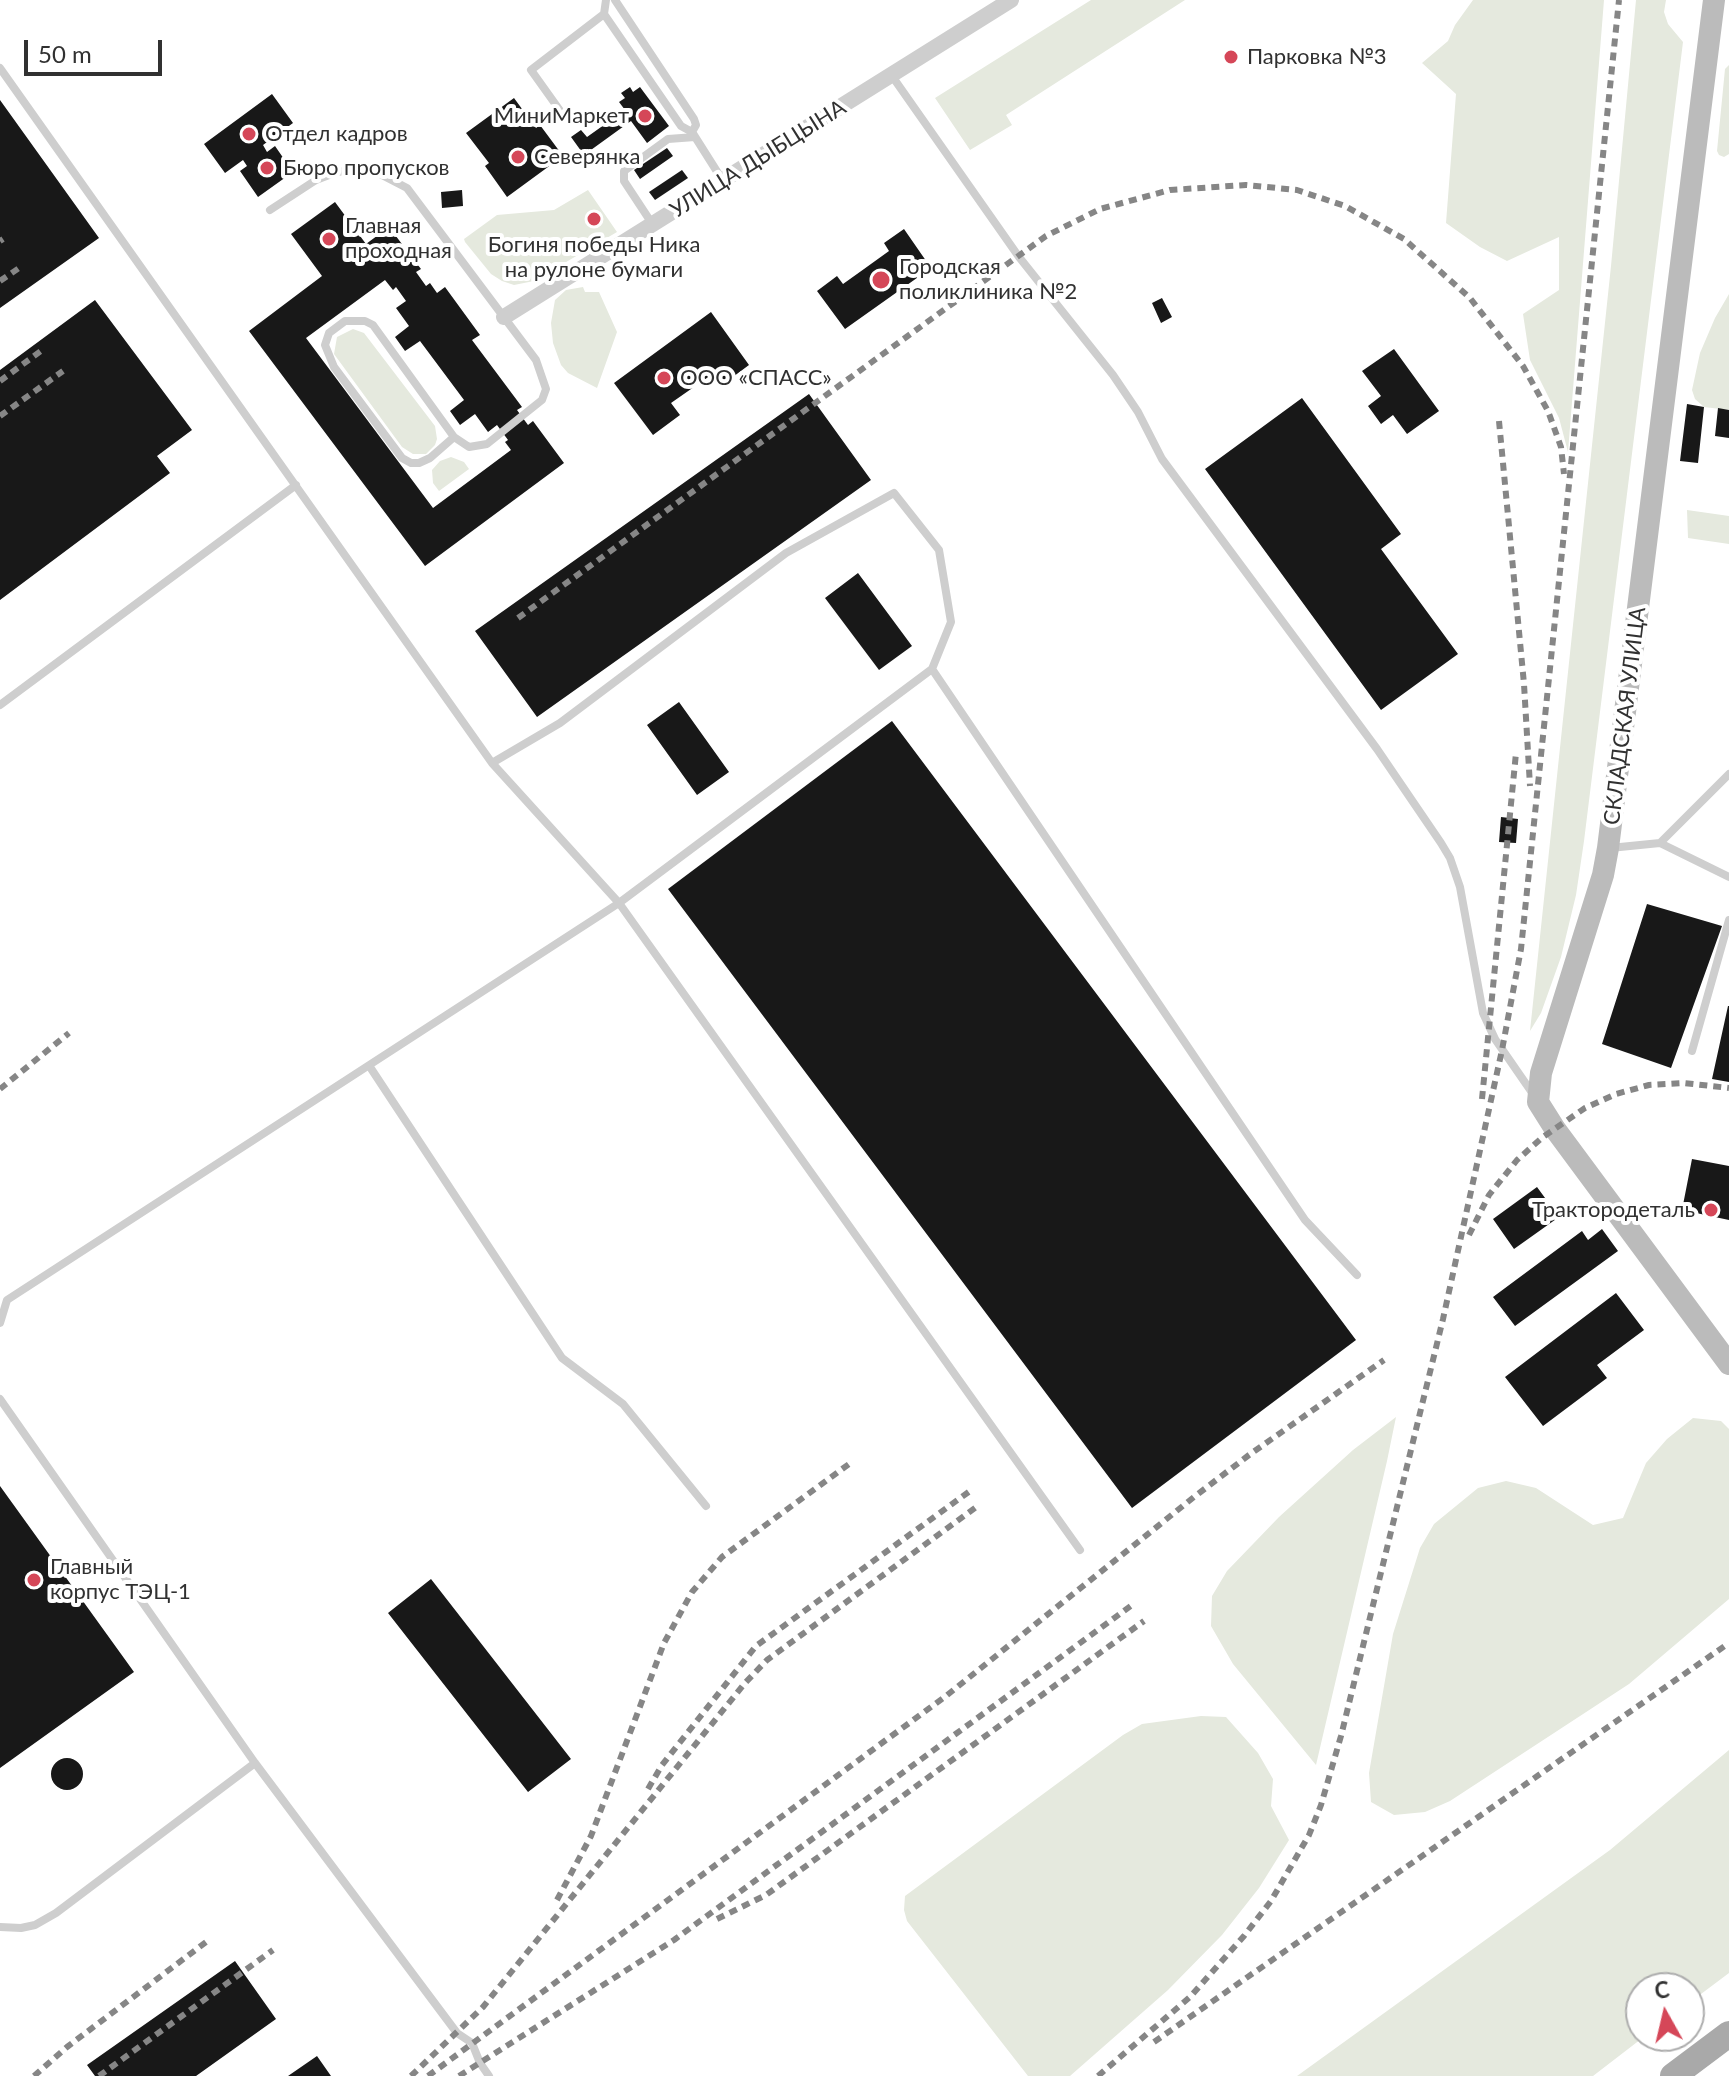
<!DOCTYPE html>
<html>
<head>
<meta charset="utf-8">
<style>
	body { margin:0 }
	#map { position:relative; width:1729px; height:2076px; overflow:hidden; background:#fff; font-family:Lato,sans-serif }
	canvas { display:block }
	.north { position:absolute; left:1625px; top:1972px; width:80px; height:80px; box-sizing:border-box; background:#fff; border:2px solid #adadad; border-radius:50%; rotate:352deg; font-size:22px; font-weight:700; line-height:32px; text-align:center; color:#313131 }
	.north::after { content:''; display:block; margin:auto; width:28px; height:36px; background:#d54758; clip-path:polygon(50% 0,100% 100%,50% 72%,0 100%) }
	.scale { position:absolute; left:24px; top:40px; width:138px; height:36px; box-sizing:border-box; border:4px solid #313131; border-top:0; padding-left:10px; font-size:24px; line-height:28px; white-space:nowrap; color:#313131; -webkit-text-stroke:6px #fff; paint-order:stroke }
</style>
</head>
<body>
<div id="map">
<canvas width="1729" height="2076"></canvas>
<div class="north">С</div>
<div class="scale">50 m</div>
</div>
<script>
const ctx = document.querySelector('canvas').getContext('2d');
ctx.lineJoin = 'round';
function fillPath(path, color) {
  ctx.fillStyle = color;
  ctx.fill(path, 'evenodd');
}
function poly(rows) {
  const path = new Path2D();
  for (const r of rows) {
    if (r.length === 3) {
      path.moveTo(r[0] + r[2], r[1]);
      path.arc(r[0], r[1], r[2], 0, 2 * Math.PI);
      continue;
    }
    path.moveTo(r[0], r[1]);
    for (let i = 2; i < r.length; i += 2) path.lineTo(r[i], r[i + 1]);
  }
  return path;
}
function trace(path, color, width, dash) {
  ctx.strokeStyle = color;
  ctx.lineWidth = width;
  ctx.lineCap = dash ? 'butt' : 'round';
  ctx.setLineDash(dash || []);
  ctx.stroke(path);
}
function drawText(font, color, halo, rows, align = 'center') {
  ctx.font = font + ' Lato,sans-serif';
  ctx.lineWidth = 8;
  ctx.setLineDash([]);
  ctx.textBaseline = 'middle';
  ctx.strokeStyle = halo;
  ctx.fillStyle = color;
  for (const [text, x, y, turn = 0] of rows) {
    ctx.save();
    ctx.translate(x, y);
    ctx.rotate((+turn || 0) * Math.PI / 180);
    ctx.textAlign = isNaN(turn) ? turn : align;
    if (halo) ctx.strokeText(text, 0, 0);
    ctx.fillText(text, 0, 0);
    ctx.restore();
  }
}
const green = poly([
	[1091,0,1185,0,1006,115,1012,125,970,150,935,98],
	[1473,0,1604,0,1568,452,1559,418,1530,360,1523,314,1559,290,1559,237,1507,261,1480,247,1446,223,1456,94,1422,63,1448,41,1455,25],
	[1636,0,1666,0,1664,12,1668,24,1683,42,1584,841,1576,895,1561,957,1541,1013,1530,1031,1611,266],
	[1729,65,1729,154,1724,157,1719,155,1717,151,1725,69],
	[588,190,617,232,534,281,514,285,502,281,491,274,465,242,464,239,497,215,554,210],
	[583,287,585,292,599,292,617,332,597,388,568,373,561,365,553,343,551,323,555,300,566,290],
	[1729,294,1729,410,1704,407,1695,399,1692,390,1700,353,1715,318],
	[353,329,364,333,435,426,437,439,435,445,426,454,413,454,402,447,334,354,337,337],
	[451,457,464,462,469,469,439,491,433,483,432,470,440,461],
	[1687,510,1729,516,1729,544,1688,538],
	[1396,1417,1387,1461,1316,1765,1233,1664,1211,1626,1212,1596,1227,1571,1279,1517,1353,1450],
	[1693,1418,1721,1421,1729,1429,1729,1599,1629,1684,1450,1801,1425,1812,1394,1815,1371,1802,1369,1773,1393,1634,1420,1548,1434,1524,1478,1488,1506,1481,1536,1488,1593,1525,1623,1518,1646,1463,1667,1439],
	[1201,1716,1226,1717,1258,1753,1273,1779,1271,1806,1289,1840,1259,1888,1222,1935,1168,1990,1070,2076,1028,2076,907,1921,904,1910,905,1896,1123,1735,1142,1724],
	[1729,1750,1729,1973,1689,2003,1689,1988,1641,1988,1641,2036,1645,2036,1593,2076,1297,2076,1610,1850]
]);
const building = poly([
	[630,87,633,92,640,87,669,126,647,143,631,121,584,155,571,137,581,130,587,137,625,110,619,102,625,98,621,93],
	[272,94,293,123,263,145,267,152,275,146,293,172,258,197,240,171,247,166,243,160,225,173,204,144],
	[514,98,536,128,540,125,563,156,507,197,485,166,489,163,466,133],
	[0,100,99,238,0,308],
	[667,148,673,156,640,179,634,170],
	[682,170,688,178,655,200,649,192],
	[462,190,463,206,442,208,441,192],
	[335,202,366,244,389,227,421,269,416,272,426,286,430,283,437,293,445,287,480,335,472,340,522,407,517,410,528,425,533,421,564,463,425,566,249,331,322,276,291,234],
	[385,280,393,290,396,287,406,301,396,308,409,326,395,337,405,351,420,341,464,400,450,411,460,425,475,414,488,432,497,425,508,440,505,442,511,450,433,508,306,338],
	[904,229,931,268,845,329,817,291,837,276,843,284,864,269,889,251,884,243],
	[1162,298,1172,317,1161,323,1152,303],
	[95,300,192,430,157,456,170,473,0,600,0,370],
	[711,312,749,365,722,385,714,373,671,403,680,415,653,435,614,383],
	[1394,349,1439,411,1407,434,1393,415,1381,424,1368,406,1381,396,1362,371],
	[809,394,871,480,537,717,475,631],
	[1302,398,1401,534,1381,549,1458,654,1381,710,1205,469],
	[1687,404,1704,407,1698,463,1680,461],
	[1718,408,1729,410,1729,438,1715,436],
	[858,573,912,646,879,670,825,598],
	[679,702,729,772,697,795,647,725],
	[892,721,1356,1340,1132,1508,668,889],
	[1501,817,1518,819,1516,843,1499,842],
	[1647,904,1722,926,1671,1068,1602,1044],
	[1728,1006,1729,1006,1729,1082,1712,1079],
	[1692,1159,1729,1166,1729,1220,1682,1210],
	[1537,1187,1559,1217,1514,1249,1493,1219],
	[1602,1229,1618,1251,1515,1326,1493,1297,1582,1231,1588,1240],
	[1616,1293,1644,1330,1597,1365,1607,1378,1543,1426,1505,1377],
	[0,1486,134,1672,0,1768],
	[431,1579,571,1759,528,1792,388,1613],
	[67,1774,16],
	[235,1961,276,2019,196,2076,95,2076,87,2065],
	[317,2056,331,2076,288,2076]
]);
const lane = poly([
	[615,0,694,119,696,125,692,132],
	[604,14,681,126,692,132,723,181],
	[0,68,492,763,619,903,1080,1550],
	[892,76,1019,257,1113,375,1138,412,1162,459,1377,749,1441,843,1450,858,1460,887,1483,1013,1495,1039,1533,1094],
	[561,112,531,70,604,14,606,0],
	[270,210,316,180,337,172,353,170,378,173,407,188,536,360,546,389,542,400,487,444,469,447,454,437,373,325,365,321,345,321,329,333,325,345,334,367,402,458,411,463,419,463,430,458,454,437],
	[653,225,624,181,624,171,668,139,695,137],
	[0,705,296,485],
	[492,763,560,723,786,553,894,493,939,550,951,622,932,669],
	[1660,843,1729,877],
	[1610,848,1660,843,1729,774],
	[1692,1051,1729,920],
	[370,1067,562,1358,623,1404,706,1506],
	[0,1323,7,1300,619,903,932,669,1305,1220,1357,1275],
	[0,1399,255,1763,457,2033,472,2043,480,2063,489,2076],
	[0,1927,21,1928,35,1925,56,1913,255,1763]
]);
const street = poly([
	[504,317,1011,0]
]);
const secondary = poly([
	[1714,0,1608,848,1603,875,1541,1073,1538,1102,1555,1129,1729,1364]
]);
const primary = poly([
	[1673,2076,1729,2034]
]);
const rail = poly([
	[0,241,3,239],
	[0,281,22,266],
	[0,381,45,348],
	[0,416,63,371],
	[1499,421,1524,684,1530,786],
	[518,618,1046,236,1100,209,1170,190,1246,185,1297,190,1345,206,1404,239,1470,298,1523,366,1548,411,1561,447,1564,474],
	[0,1089,69,1033],
	[1482,1099,1516,753],
	[1469,1235,1489,1195,1517,1160,1543,1137,1585,1108,1616,1094,1649,1085,1684,1083,1729,1088],
	[648,1789,662,1765,756,1646,970,1491],
	[557,1900,591,1836,664,1643,692,1592,722,1557,849,1464],
	[717,1919,766,1895,1144,1621],
	[1154,2042,1729,1643],
	[34,2076,67,2047,210,1939],
	[99,2076,273,1950],
	[411,2076,483,2007,745,1683,767,1660,979,1505],
	[428,2076,946,1696,1194,1497,1249,1455,1384,1360],
	[459,2076,674,1940,1132,1605],
	[1098,2076,1190,1997,1244,1936,1271,1901,1309,1835,1321,1805,1341,1736,1443,1319,1502,1050,1521,949,1619,0]
]);
const markers = [
	[1231,57,8,"#d54758"],
	[645,116,8,"#d54758"],
	[249,134,8,"#d54758"],
	[518,157,8,"#d54758"],
	[267,168,8,"#d54758"],
	[594,219,8,"#d54758"],
	[329,239,8,"#d54758"],
	[881,280,10,"#d54758"],
	[664,378,8,"#d54758"],
	[1711,1210,8,"#d54758"],
	[34,1580,8,"#d54758"]
];
const poiNames = [
	["Парковка №3",1247,57],
	["MиниMаркет",629,116,"right"],
	["Отдел кадров",265,134],
	["Северянка",534,157],
	["Бюро пропусков",283,168],
	["Главная",345,226],
	["проходная",345,251],
	["Богиня победы Ника",594,245,"center"],
	["на рулоне бумаги",594,270,"center"],
	["Городская",899,267],
	["поликлиника №2",899,292],
	["ООО «СПАСС»",680,378],
	["Трактородеталь",1695,1210,"right"],
	["Главный",50,1567],
	["корпус ТЭЦ-1",50,1592]
];
const streetNames = [
	["УЛИЦА ДЫБЦЫНА",758,159,-32],
	["СКЛАДСКАЯ УЛИЦА",1625,716,-83]
];
fillPath(green, '#e5e9de');
fillPath(building, '#181818');
trace(lane, '#cecece', 8);
trace(street, '#cecece', 16);
trace(secondary, '#bbb', 22);
trace(primary, '#a9a9a9', 26);
trace(rail, '#868686', 6, [8, 6]);
for (const [x, y, r, color] of markers) {
  const dot = new Path2D();
  dot.arc(x, y, r, 0, 2 * Math.PI);
  ctx.fillStyle = color;
  ctx.fill(dot);
  trace(dot, '#fff', 3);
}
drawText('22px', '#313131', '#fff', poiNames, 'left');
drawText('22px', '#313131', '#fff', streetNames);
</script>
</body>
</html>
